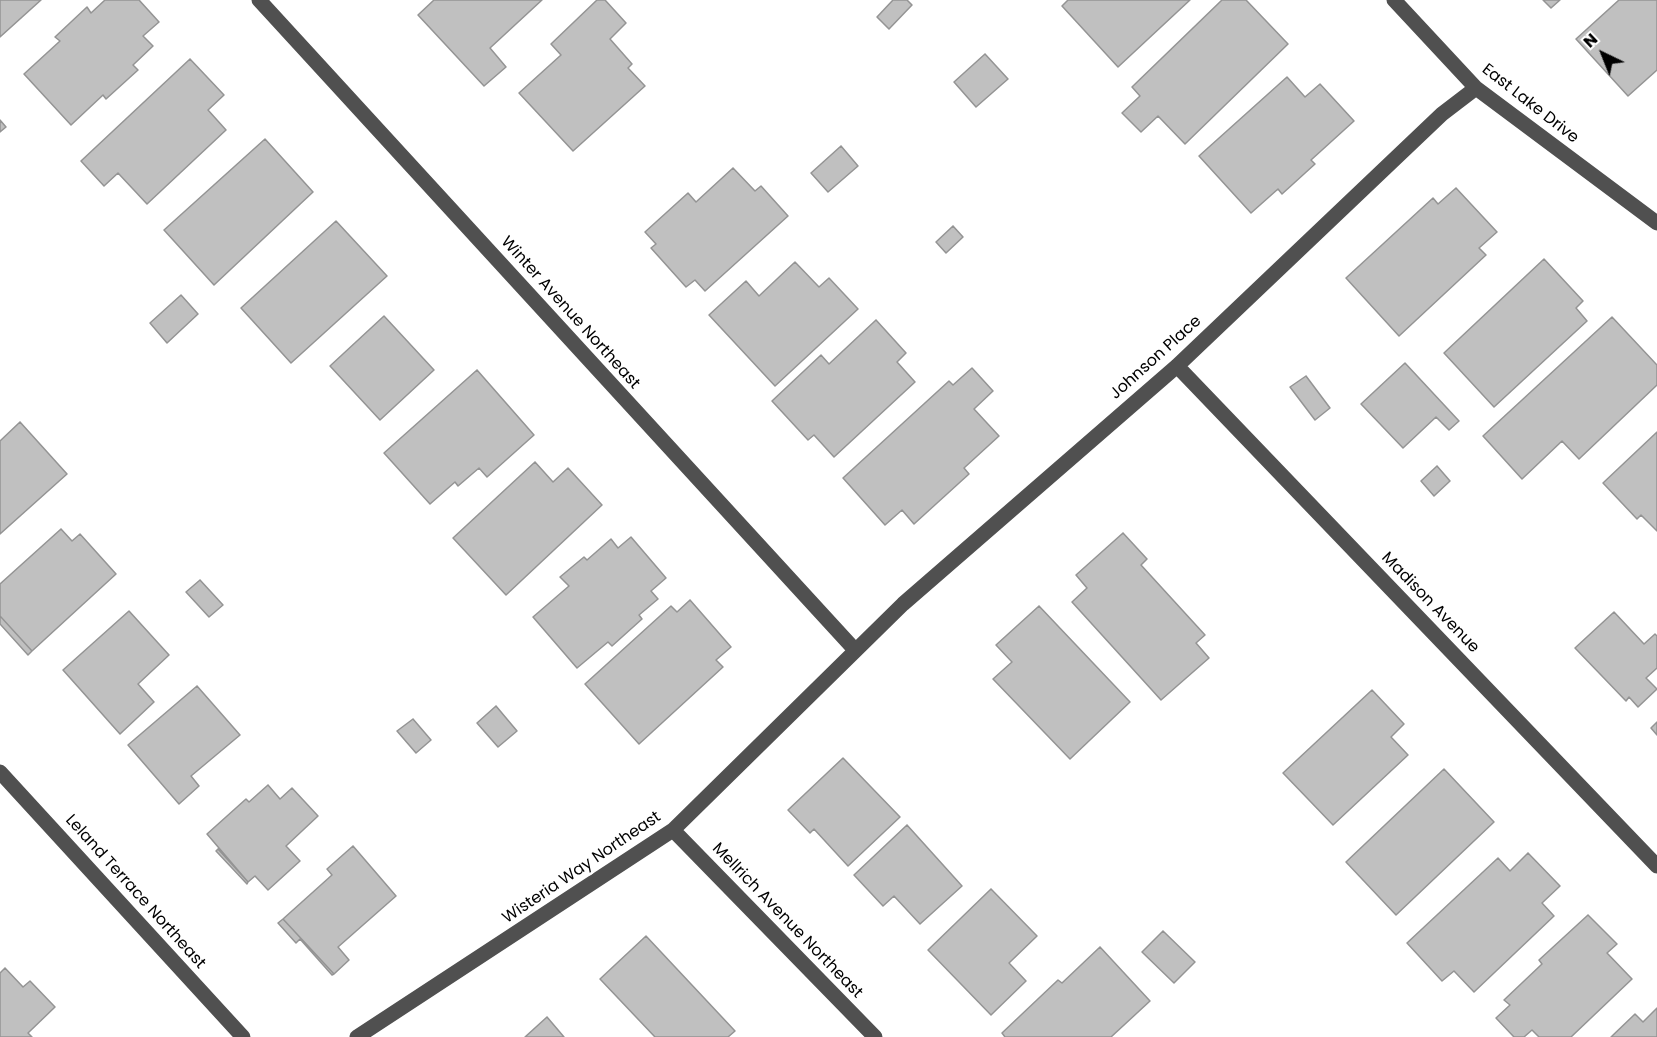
<!DOCTYPE html>
<html>
<head>
<meta charset="utf-8">
<style>
	body { margin:0 }
	#map { position:relative; width:1657px; height:1037px; overflow:hidden; background:#fff; font-family:Poppins,sans-serif }
	canvas { display:block }
	.north { position:absolute; left:1573px; top:24px; width:60px; height:60px; -webkit-text-stroke:4px #fff; paint-order:stroke; rotate:317deg; font-size:16px; font-weight:700; line-height:24px; text-align:center; color:#000 }
	.north::after { content:''; display:block; margin:auto; width:21px; height:27px; background:#000; clip-path:polygon(50% 0,100% 100%,50% 72%,0 100%) }
</style>
</head>
<body>
<div id="map">
<canvas width="1657" height="1037"></canvas>
<div class="north">N</div>
</div>
<script>
const ctx = document.querySelector('canvas').getContext('2d');
ctx.lineJoin = 'round';
function fillPath(path, color) {
  ctx.fillStyle = color;
  ctx.fill(path, 'evenodd');
}
function poly(rows) {
  const path = new Path2D();
  for (const r of rows) {
    path.moveTo(r[0], r[1]);
    for (let i = 2; i < r.length; i += 2) path.lineTo(r[i], r[i + 1]);
  }
  return path;
}
function trace(path, color, width, dash) {
  ctx.strokeStyle = color;
  ctx.lineWidth = width;
  ctx.lineCap = dash ? 'butt' : 'round';
  ctx.setLineDash(dash || []);
  ctx.stroke(path);
}
function drawText(font, color, halo, rows, align = 'center') {
  ctx.font = font + ' Poppins,sans-serif';
  ctx.lineWidth = 5;
  ctx.setLineDash([]);
  ctx.textBaseline = 'middle';
  ctx.strokeStyle = halo;
  ctx.fillStyle = color;
  for (const [text, x, y, turn = 0] of rows) {
    ctx.save();
    ctx.translate(x, y);
    ctx.rotate((+turn || 0) * Math.PI / 180);
    ctx.textAlign = isNaN(turn) ? turn : align;
    if (halo) ctx.strokeText(text, 0, 0);
    ctx.fillText(text, 0, 0);
    ctx.restore();
  }
}
const building = poly([
	[0,0,41,0,0,37,0,0],
	[105,0,139,0,159,22,143,36,153,46,133,65,138,70,106,99,103,95,71,125,24,74,60,41,55,37,87,7,91,13,105,0],
	[434,0,542,0,490,48,506,67,484,86,418,15,434,0],
	[597,0,605,0,626,23,610,39,632,64,628,68,645,86,573,151,519,93,561,55,551,44,597,0],
	[893,0,907,0,912,5,889,29,877,17,893,0],
	[1068,0,1190,0,1118,67,1062,6,1068,0],
	[1222,0,1246,0,1288,44,1185,144,1158,116,1141,132,1122,113,1140,96,1132,87,1222,0],
	[1543,0,1560,0,1551,8,1543,0],
	[1619,0,1657,0,1657,70,1628,96,1576,39,1619,0],
	[985,54,1008,79,976,107,954,82,985,54],
	[190,59,224,95,208,110,226,130,147,204,118,173,104,186,81,161,190,59],
	[1287,77,1305,97,1320,84,1354,121,1311,160,1315,164,1282,194,1278,189,1251,213,1199,156,1287,77],
	[0,120,6,127,0,132,0,120],
	[265,139,313,192,214,285,164,230,265,139],
	[841,146,858,166,828,192,811,173,841,146],
	[733,168,755,191,761,186,788,216,705,291,695,280,686,287,651,248,656,244,645,232,688,193,696,202,733,168],
	[1456,188,1497,232,1479,248,1486,255,1399,336,1346,278,1433,198,1438,204,1456,188],
	[336,221,387,276,291,363,241,308,336,221],
	[953,226,963,237,946,253,936,242,953,226],
	[1544,259,1583,301,1576,308,1587,321,1494,407,1444,353,1544,259],
	[795,262,819,287,829,278,858,309,775,386,709,315,746,281,759,296,795,262],
	[181,295,198,314,167,343,150,323,181,295],
	[384,316,434,370,380,420,330,366,384,316],
	[1612,317,1657,365,1657,385,1579,459,1562,441,1522,479,1483,436,1612,317],
	[876,320,906,353,897,362,915,382,834,457,814,435,808,440,772,401,821,355,829,364,876,320],
	[1405,363,1459,421,1449,430,1436,417,1403,448,1361,404,1405,363],
	[972,368,993,391,974,409,999,436,964,468,969,474,914,524,902,510,885,525,843,478,949,381,953,385,972,368],
	[477,370,534,435,487,477,479,468,458,486,455,482,430,504,384,453,477,370],
	[1306,376,1330,408,1315,420,1290,387,1306,376],
	[20,422,67,474,0,534,0,441,20,422],
	[1657,432,1657,531,1641,515,1637,519,1603,483,1657,432],
	[535,462,553,482,568,468,602,505,506,595,453,538,535,462],
	[1437,466,1450,481,1434,496,1421,481,1437,466],
	[61,529,72,541,80,534,116,574,32,651,0,616,0,584,61,529],
	[1123,533,1147,559,1141,565,1205,635,1196,643,1209,658,1161,700,1072,602,1087,588,1076,575,1123,533],
	[631,537,666,578,651,591,658,599,639,615,642,619,612,646,608,642,577,668,533,617,569,586,560,577,584,557,587,560,611,539,618,548,631,537],
	[200,580,223,605,209,617,186,592,200,580],
	[690,600,731,647,716,660,723,667,639,744,585,684,671,606,677,612,690,600],
	[1039,606,1130,702,1070,759,993,679,1012,662,996,645,1039,606],
	[129,611,169,655,138,684,154,702,120,734,63,670,129,611],
	[1614,612,1644,644,1655,634,1657,636,1657,668,1646,678,1657,689,1638,707,1629,697,1626,701,1575,648,1614,612],
	[0,616,32,651,28,655,0,624,0,616],
	[197,686,240,735,191,776,199,786,179,804,128,745,197,686],
	[1372,690,1404,724,1391,737,1408,755,1333,825,1283,773,1372,690],
	[496,706,517,731,498,747,477,723,496,706],
	[413,719,431,740,416,753,397,731,413,719],
	[1657,722,1657,735,1651,728,1657,722],
	[843,758,900,817,848,866,814,829,810,833,788,810,843,758],
	[1444,769,1494,822,1396,915,1346,862,1444,769],
	[268,785,280,799,292,788,318,816,286,846,300,861,268,890,255,876,248,882,207,834,246,799,249,802,268,785],
	[907,825,962,886,920,924,894,896,883,906,854,875,907,825],
	[353,846,396,896,338,947,349,960,334,974,283,919,332,875,327,869,353,846],
	[218,849,248,882,247,884,216,851,218,849],
	[1528,853,1560,886,1542,903,1554,916,1474,992,1454,971,1442,981,1407,943,1498,858,1510,871,1528,853],
	[991,889,1037,936,1009,963,1026,981,991,1015,928,950,991,889],
	[1588,915,1617,944,1607,953,1632,979,1571,1037,1539,1037,1532,1030,1524,1037,1514,1037,1496,1018,1510,1005,1504,1000,1542,964,1539,960,1588,915],
	[283,919,334,974,332,975,300,939,296,943,278,923,283,919],
	[1163,931,1195,962,1174,983,1142,952,1163,931],
	[646,936,735,1031,728,1037,655,1037,600,979,646,936],
	[1100,947,1150,1001,1111,1037,1005,1037,1002,1033,1058,980,1062,983,1100,947],
	[5,968,23,987,30,981,55,1007,28,1033,32,1037,0,1037,0,973,5,968],
	[1657,1008,1657,1037,1611,1037,1635,1014,1643,1022,1657,1008],
	[547,1017,564,1037,525,1037,547,1017]
]);
const minor = poly([
	[259,0,855,650],
	[1394,0,1476,88,1657,223],
	[1177,366,1657,866],
	[0,772,243,1037],
	[673,830,875,1037],
	[357,1037,673,830,903,604,1177,366,1442,114,1476,88]
]);
const streetNames = [
	["East Lake Drive",1530,104,38],
	["Winter Avenue Northeast",570,313,48],
	["Johnson Place",1156,358,-42],
	["Madison Avenue",1430,603,46],
	["Wisteria Way Northeast",582,868,-34],
	["Leland Terrace Northeast",135,892,48],
	["Mellrich Avenue Northeast",787,921,46]
];
fillPath(building, '#c0c0c0');
trace(building, '#949494', 1.5);
trace(minor, '#505050', 15);
drawText('16px', '#000', '#fff', streetNames);
</script>
</body>
</html>
